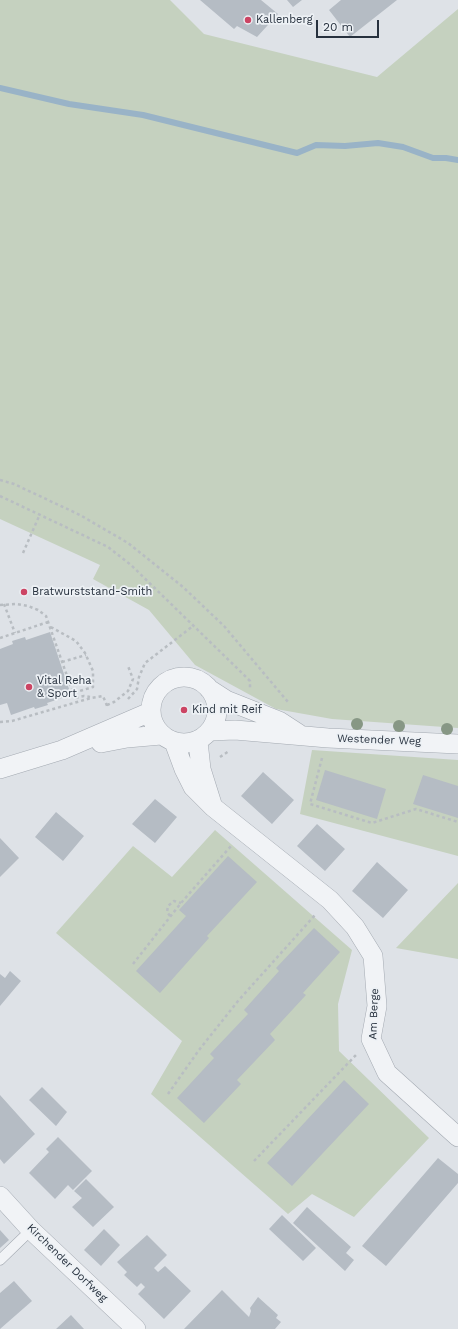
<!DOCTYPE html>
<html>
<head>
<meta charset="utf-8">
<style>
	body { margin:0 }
	#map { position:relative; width:458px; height:1329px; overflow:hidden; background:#dee2e7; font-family:"Work Sans",sans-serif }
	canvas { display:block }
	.scale { position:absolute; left:316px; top:20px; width:63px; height:18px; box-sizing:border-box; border:2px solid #27313e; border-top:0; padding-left:5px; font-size:12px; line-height:14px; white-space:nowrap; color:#27313e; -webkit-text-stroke:3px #edf1f5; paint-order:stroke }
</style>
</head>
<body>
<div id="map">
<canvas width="458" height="1329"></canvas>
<div class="scale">20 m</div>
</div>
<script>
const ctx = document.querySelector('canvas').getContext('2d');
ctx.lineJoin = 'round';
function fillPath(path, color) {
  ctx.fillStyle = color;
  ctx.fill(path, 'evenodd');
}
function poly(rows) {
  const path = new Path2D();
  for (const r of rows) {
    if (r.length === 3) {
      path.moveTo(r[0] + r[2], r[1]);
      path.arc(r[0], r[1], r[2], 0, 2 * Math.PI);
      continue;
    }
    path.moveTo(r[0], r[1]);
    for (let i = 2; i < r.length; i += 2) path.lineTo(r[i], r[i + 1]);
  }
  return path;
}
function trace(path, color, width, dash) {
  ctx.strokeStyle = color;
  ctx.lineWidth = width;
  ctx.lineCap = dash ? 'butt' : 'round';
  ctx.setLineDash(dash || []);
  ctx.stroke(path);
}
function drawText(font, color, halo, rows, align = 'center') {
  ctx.font = font + ' "Work Sans",sans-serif';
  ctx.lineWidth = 3.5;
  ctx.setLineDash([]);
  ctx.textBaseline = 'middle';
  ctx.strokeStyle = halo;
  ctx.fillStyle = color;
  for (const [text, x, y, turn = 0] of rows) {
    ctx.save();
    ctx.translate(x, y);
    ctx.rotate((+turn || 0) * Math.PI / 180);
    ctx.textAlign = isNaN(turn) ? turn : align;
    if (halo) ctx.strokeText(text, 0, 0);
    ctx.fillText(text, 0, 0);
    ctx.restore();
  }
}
const green = poly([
	[0,0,170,0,204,34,377,77,458,9,458,728,332,719,276,709,195,665,149,610,93,579,100,565,0,519],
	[312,750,458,760,458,856,300,814],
	[215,830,352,950,338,1004,339,1051,429,1138,354,1217,312,1194,288,1214,151,1094,182,1041,56,933,133,846,172,877],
	[458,883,458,959,396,948]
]);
const stream = poly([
	[0,88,69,104,143,115,297,153,316,145,345,146,378,143,403,147,433,158,446,158,458,160]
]);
const building = poly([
	[200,0,261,0,278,14,257,37,237,26,234,29],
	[287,0,302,0,293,7],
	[341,0,397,0,350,37,329,10],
	[50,632,71,695,47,703,48,705,35,709,34,707,11,715,7,703,0,705,0,649,13,644,12,641,25,637,26,640],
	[325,770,386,789,377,819,316,800],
	[263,772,294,800,272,824,241,796],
	[423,775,458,786,458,818,413,804],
	[155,799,177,817,155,843,132,824],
	[56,812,84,836,63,861,35,837],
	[317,824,345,849,325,871,297,846],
	[0,838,19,858,0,877],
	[228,856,257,882,207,936,209,938,160,993,136,971,186,916,179,910],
	[377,862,408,890,383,918,352,891],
	[314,928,340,952,303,993,306,995,270,1034,275,1040,237,1080,241,1084,204,1123,177,1098,214,1058,210,1054,248,1014,244,1010,279,971,276,968],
	[10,971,21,981,0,1006,0,974,5,978],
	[344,1080,369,1104,292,1186,267,1163],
	[42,1087,67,1112,56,1126,29,1100],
	[0,1095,35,1134,4,1164,0,1159],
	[58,1137,92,1171,73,1190,68,1185,55,1199,29,1173,49,1152,46,1149],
	[438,1158,458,1174,458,1183,386,1266,362,1246],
	[86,1179,114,1207,93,1227,72,1207,82,1198,74,1191],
	[307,1207,351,1247,346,1253,354,1260,345,1271,293,1223],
	[282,1215,316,1248,303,1261,269,1229],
	[104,1229,120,1245,101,1266,84,1250],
	[0,1230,9,1240,0,1248],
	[147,1235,167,1255,154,1268,158,1272,165,1266,191,1291,164,1319,138,1294,145,1287,141,1283,137,1287,124,1275,127,1272,117,1262],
	[14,1281,32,1301,0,1329,0,1293],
	[222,1290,249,1317,251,1311,250,1308,258,1297,278,1315,276,1318,281,1322,275,1329,184,1329],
	[71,1315,84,1329,56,1329]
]);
const path = poly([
	[0,480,14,484,80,515,128,543,183,587,224,626,288,702],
	[0,496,108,547,131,565,241,672,250,681,250,688],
	[23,553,40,514],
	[4,604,15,633],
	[0,605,17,604,28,606,38,610,46,616,73,693,93,687,93,671,85,653,76,641,49,626],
	[0,638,48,622],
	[62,662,86,655],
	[73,693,75,698,84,696,90,697],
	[128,699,137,689,139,677,145,663,193,626],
	[107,705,114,702,128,691,133,679,128,666],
	[0,722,12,721,91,698,103,696,108,708],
	[220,757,229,751],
	[322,758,310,804,372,823,416,809,458,822],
	[170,916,167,912,168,906,174,901,181,903],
	[133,964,181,903,231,846],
	[168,1094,199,1050,238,1001,316,914],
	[254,1161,356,1055]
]);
const service = poly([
	[0,1260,31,1230]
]);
const minor = poly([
	[184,710,33],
	[209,689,226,700,279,721,299,734],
	[210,731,235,730,328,738,458,744],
	[198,741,201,769,212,804],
	[174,742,184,769,193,787,213,807,330,900,355,927,373,956,377,1006,371,1039,387,1073,458,1137],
	[101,743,127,738,161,735],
	[0,769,62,750,150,712],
	[0,1196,31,1230,136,1329]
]);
const trees = [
	[357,724],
	[399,726],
	[447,729]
];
const markers = [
	[248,20,4,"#cc4463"],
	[24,592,4,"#cc4463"],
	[29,687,4,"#cc4463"],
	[184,710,4,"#cc4463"]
];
const poiNames = [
	["Kallenberg",256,20],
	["Bratwurststand-Smith",32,592],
	["Vital Reha",37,681],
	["& Sport",37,694],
	["Kind mit Reif",192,710]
];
const streetNames = [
	["Westender Weg",379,740,2],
	["Am Berge",374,1014,-88],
	["Kirchender Dorfweg",67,1263,44]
];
fillPath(green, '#c5d1bf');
trace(stream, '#99b3c7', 6);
fillPath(building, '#b5bcc4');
trace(service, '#a3a9b1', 11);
trace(minor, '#a3a9b1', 20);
trace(path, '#b8bdc2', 2.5, [3, 3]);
trace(service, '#f1f3f6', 10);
trace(minor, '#f1f3f6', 19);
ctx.fillStyle = '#879785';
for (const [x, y] of trees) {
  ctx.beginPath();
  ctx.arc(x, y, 6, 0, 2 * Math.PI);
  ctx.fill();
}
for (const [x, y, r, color] of markers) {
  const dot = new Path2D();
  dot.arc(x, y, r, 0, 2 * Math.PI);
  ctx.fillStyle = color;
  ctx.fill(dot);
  trace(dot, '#edf1f5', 1.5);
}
drawText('11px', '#27313e', '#edf1f5', poiNames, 'left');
drawText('11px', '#27313e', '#edf1f5', streetNames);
</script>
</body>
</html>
